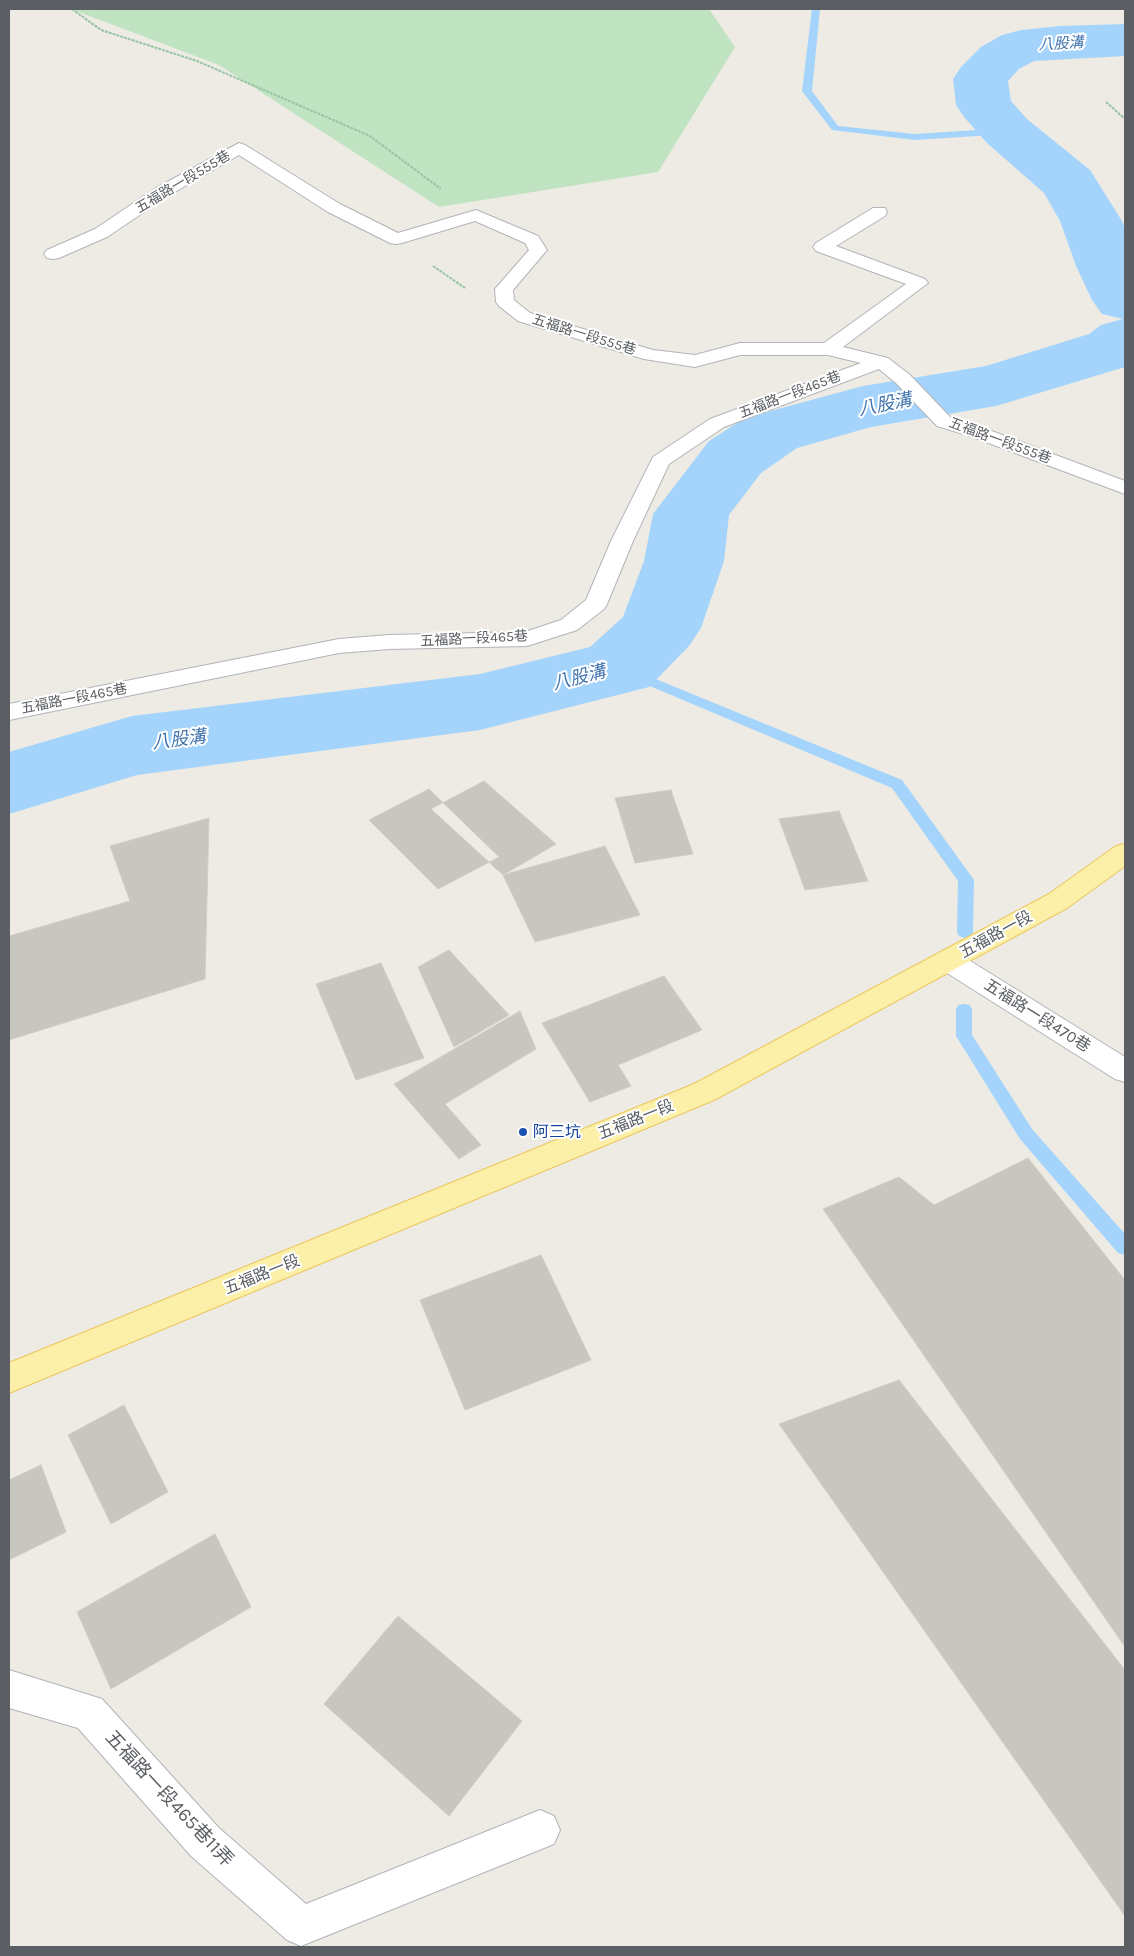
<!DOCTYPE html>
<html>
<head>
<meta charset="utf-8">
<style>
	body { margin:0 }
	#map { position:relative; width:1134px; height:1956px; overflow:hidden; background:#edebe3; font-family:Karla,sans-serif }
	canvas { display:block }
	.frame { position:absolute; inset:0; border:10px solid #5b5f63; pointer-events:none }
</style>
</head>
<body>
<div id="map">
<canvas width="1134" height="1956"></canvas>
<div class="frame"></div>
</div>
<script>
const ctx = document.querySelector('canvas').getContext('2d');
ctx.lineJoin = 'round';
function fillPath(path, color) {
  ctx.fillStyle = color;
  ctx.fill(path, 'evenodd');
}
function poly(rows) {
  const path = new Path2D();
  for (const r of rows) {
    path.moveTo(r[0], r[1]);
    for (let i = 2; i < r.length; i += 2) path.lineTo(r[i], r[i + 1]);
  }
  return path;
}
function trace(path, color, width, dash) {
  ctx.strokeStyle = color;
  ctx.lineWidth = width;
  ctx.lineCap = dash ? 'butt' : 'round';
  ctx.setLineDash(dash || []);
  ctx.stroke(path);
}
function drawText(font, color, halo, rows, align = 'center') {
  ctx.font = font + ' Karla,"Noto Sans TC",sans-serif';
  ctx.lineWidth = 4;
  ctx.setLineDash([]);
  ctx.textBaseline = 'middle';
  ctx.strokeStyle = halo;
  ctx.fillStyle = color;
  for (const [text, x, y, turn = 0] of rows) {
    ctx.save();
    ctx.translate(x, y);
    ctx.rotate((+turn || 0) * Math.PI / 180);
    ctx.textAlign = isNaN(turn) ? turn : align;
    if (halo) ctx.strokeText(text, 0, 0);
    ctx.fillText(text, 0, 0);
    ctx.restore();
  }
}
const green = poly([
	[71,9,709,9,735,47,658,172,439,207,219,65]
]);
const stream = poly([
	[812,9,820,9,812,91,838,126,915,134,1007,128,1012,131,1007,134,915,140,832,130,802,91,812,9],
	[619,664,902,780,974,880,973,932,971,936,965,938,959,936,957,932,958,881,892,788,614,671,612,668,614,665,619,664],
	[964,1004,970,1005,972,1010,972,1035,1032,1129,1125,1234,1125,1255,1118,1253,1020,1139,956,1036,956,1010,958,1005,964,1004]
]);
const river = poly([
	[1125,24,1125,56,1034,61,1019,69,1008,81,1011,101,1027,119,1090,170,1122,221,1125,229,1125,367,996,406,871,427,797,448,761,473,729,515,724,561,701,628,689,646,649,687,480,730,137,775,9,814,9,752,101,725,132,716,480,674,590,647,623,617,644,561,653,514,709,441,745,418,863,386,986,366,1089,334,1101,325,1123,319,1102,314,1092,300,1076,266,1060,221,1044,193,987,143,964,117,956,105,953,79,961,67,981,47,1002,35,1021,30,1060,26,1125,24]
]);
const building = poly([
	[484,781,556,844,503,875,431,809,484,781],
	[429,789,499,857,438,889,369,820,429,789],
	[671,790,693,854,635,863,615,798,671,790],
	[839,811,868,881,805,890,779,819,839,811],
	[209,818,205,979,9,1040,9,936,130,901,110,846,209,818],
	[605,846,640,915,535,942,503,875,605,846],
	[449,950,509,1015,454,1047,418,967,449,950],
	[381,963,424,1058,356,1080,316,984,381,963],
	[664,976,702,1030,618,1065,631,1086,590,1102,542,1023,664,976],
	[520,1011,536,1049,445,1104,481,1145,459,1159,394,1084,520,1011],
	[1028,1158,1125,1280,1125,1647,823,1209,899,1177,934,1205,1028,1158],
	[541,1255,591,1360,465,1410,420,1300,541,1255],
	[899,1380,1125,1670,1125,1916,779,1424,899,1380],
	[124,1405,168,1492,111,1524,68,1435,124,1405],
	[41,1465,66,1532,9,1560,9,1480,41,1465],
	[215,1534,251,1607,111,1689,77,1612,215,1534],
	[398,1616,522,1721,449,1816,324,1704,398,1616]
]);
const path = poly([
	[72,9,101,30,197,61,370,136,441,189],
	[1106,102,1125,119],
	[433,266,465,288]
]);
const minor = poly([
	[239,143,245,145,340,204,398,233,476,210,538,236,547,250,513,290,514,300,530,313,653,350,695,355,740,343,824,343,906,284,816,251,813,247,816,243,873,208,885,208,887,212,885,216,836,246,925,279,928,283,843,347,888,358,910,375,951,418,981,427,1125,481,1125,494,967,435,937,426,896,383,879,369,724,427,669,464,633,541,607,604,604,609,577,630,527,646,389,649,339,653,9,720,9,704,339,639,389,635,525,632,561,620,586,600,611,541,653,457,710,419,861,363,828,355,740,355,695,367,644,359,518,321,499,306,496,302,495,289,529,250,525,243,475,221,402,243,396,244,390,243,328,212,239,155,168,196,107,237,59,258,53,259,47,258,44,254,47,250,95,229,156,188,239,143],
	[949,951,959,954,1125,1057,1125,1082,1115,1079,939,968,935,961,939,954,949,951],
	[9,1670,102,1699,219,1828,306,1904,540,1810,554,1816,560,1830,554,1844,301,1946,287,1940,191,1856,78,1728,9,1708,9,1670]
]);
const major = poly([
	[1125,844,1125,866,1067,908,714,1100,9,1393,9,1363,694,1084,1049,894,1116,846,1125,844]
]);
const markers = [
	[523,1132,5,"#1a4fb4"]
];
const farStreetnames = [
	["五福路一段555巷",183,182,-31],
	["五福路一段555巷",584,335,17],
	["五福路一段465巷",790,395,-21],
	["五福路一段555巷",1000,441,20],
	["五福路一段465巷",474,639,-3],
	["五福路一段465巷",74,699,-11]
];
const farWaternames = [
	["八股溝",1061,44,-3]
];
const streetNames = [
	["五福路一段",996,935,-29],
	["五福路一段470巷",1037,1016,32],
	["五福路一段",636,1120,-22],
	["五福路一段",262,1275,-22]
];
const transitNames = [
	["阿三坑",533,1132]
];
const waterNames = [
	["八股溝",885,405,-11],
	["八股溝",579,678,-14],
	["八股溝",179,740,-7]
];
const nearStreetnames = [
	["五福路一段465巷11弄",169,1799,47]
];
fillPath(green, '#c0e4c1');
fillPath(stream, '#a4d4fc');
fillPath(river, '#a4d4fc');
fillPath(building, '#c8c6c0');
trace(building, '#d2cdc2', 1);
trace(minor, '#b1b4b8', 2);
trace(major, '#edc75d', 2);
trace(path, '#98c3a5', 2, [3, 1]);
fillPath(minor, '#fff');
fillPath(major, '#fcf0a9');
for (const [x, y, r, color] of markers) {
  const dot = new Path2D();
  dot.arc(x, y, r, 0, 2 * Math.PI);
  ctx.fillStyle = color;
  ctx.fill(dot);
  trace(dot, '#fff', 2);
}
drawText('14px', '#5b5f63', '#fff', farStreetnames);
drawText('italic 15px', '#4274ae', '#fff', farWaternames);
drawText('16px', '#5b5f63', '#fff', streetNames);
drawText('16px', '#164399', '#fff', transitNames, 'left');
drawText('italic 18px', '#4274ae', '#fff', waterNames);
drawText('19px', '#5b5f63', '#fff', nearStreetnames);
</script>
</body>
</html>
